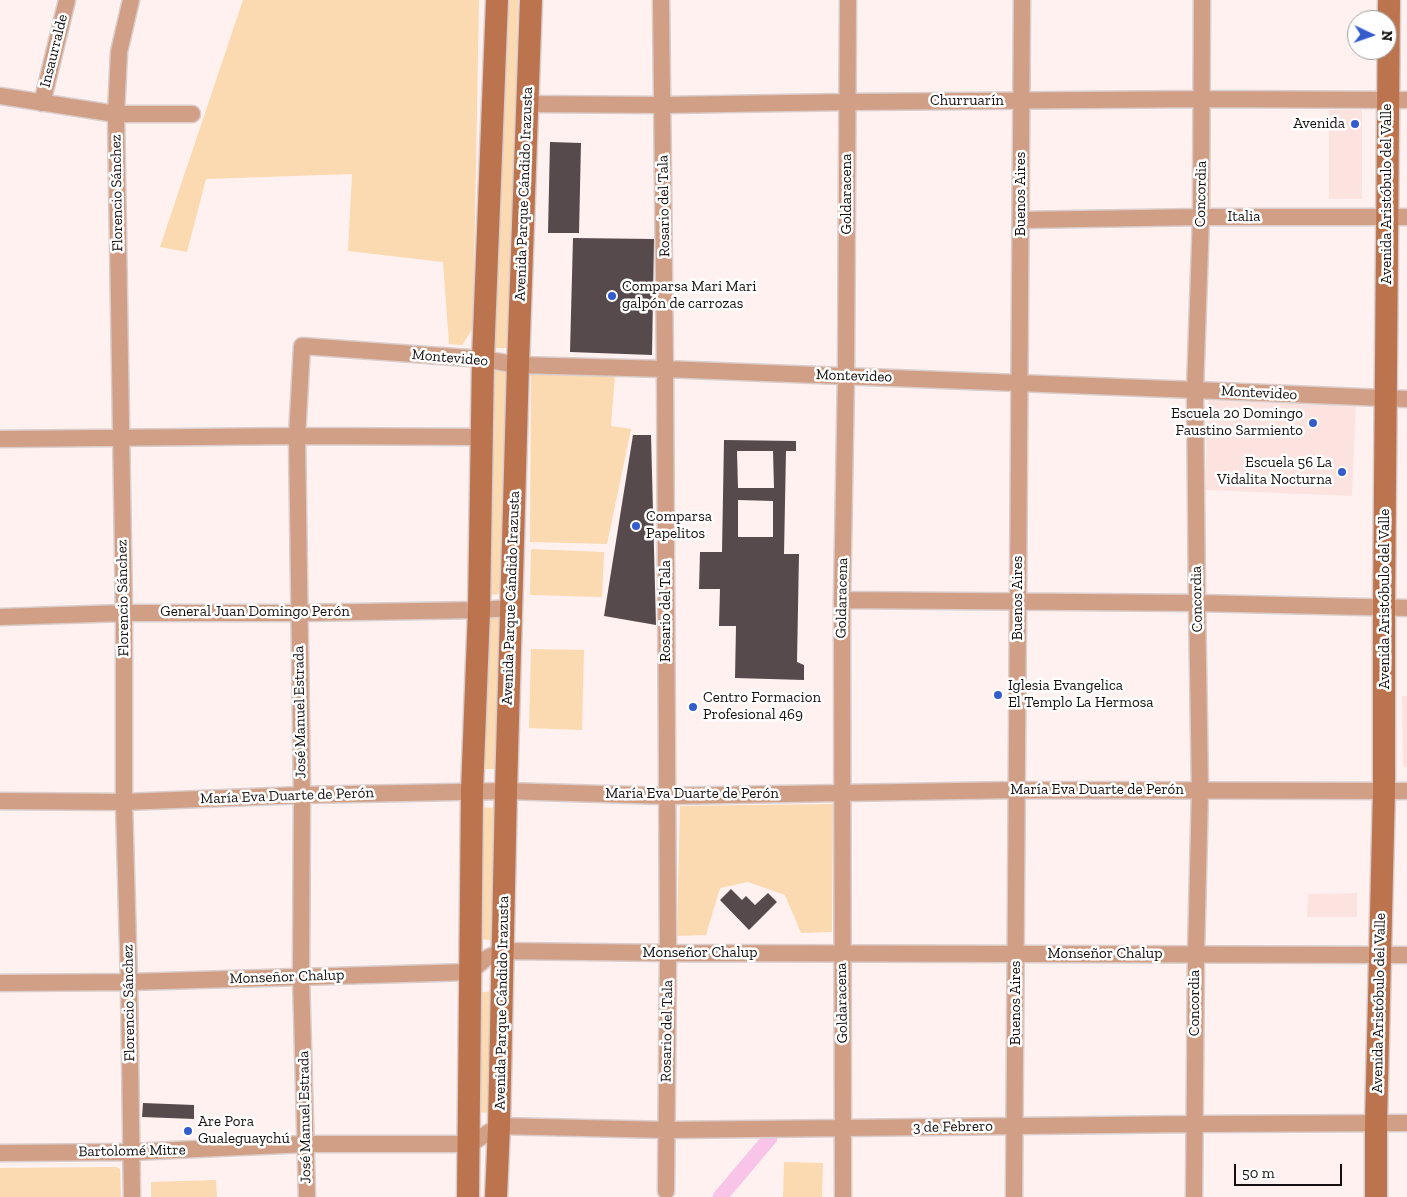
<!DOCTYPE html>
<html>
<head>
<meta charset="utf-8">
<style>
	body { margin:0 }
	#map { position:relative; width:1407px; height:1197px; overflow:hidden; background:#fff1ef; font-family:"Zilla Slab",serif }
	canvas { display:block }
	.north { position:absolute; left:1347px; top:10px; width:50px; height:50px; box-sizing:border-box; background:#fff; border:1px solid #a19f9f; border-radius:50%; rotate:93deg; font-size:14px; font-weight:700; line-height:20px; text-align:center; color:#150f0f }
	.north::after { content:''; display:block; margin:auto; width:18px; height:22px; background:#345ccc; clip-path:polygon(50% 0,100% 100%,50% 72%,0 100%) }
	.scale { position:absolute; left:1234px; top:1164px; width:108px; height:22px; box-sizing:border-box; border:2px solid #150f0f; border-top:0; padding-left:6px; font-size:15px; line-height:18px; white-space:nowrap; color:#150f0f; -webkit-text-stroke:4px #fff; paint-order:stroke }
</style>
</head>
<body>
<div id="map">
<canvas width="1407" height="1197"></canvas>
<div class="north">N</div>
<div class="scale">50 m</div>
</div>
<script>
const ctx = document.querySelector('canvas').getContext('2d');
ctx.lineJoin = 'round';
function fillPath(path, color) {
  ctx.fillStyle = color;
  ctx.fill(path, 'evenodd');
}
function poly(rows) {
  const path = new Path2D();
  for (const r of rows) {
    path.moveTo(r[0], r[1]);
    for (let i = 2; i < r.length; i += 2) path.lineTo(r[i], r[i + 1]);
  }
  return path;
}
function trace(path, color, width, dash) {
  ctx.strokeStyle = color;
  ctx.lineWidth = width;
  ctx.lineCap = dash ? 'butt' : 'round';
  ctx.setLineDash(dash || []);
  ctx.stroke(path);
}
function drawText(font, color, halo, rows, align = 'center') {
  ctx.font = font + ' "Zilla Slab",serif';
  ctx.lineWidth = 5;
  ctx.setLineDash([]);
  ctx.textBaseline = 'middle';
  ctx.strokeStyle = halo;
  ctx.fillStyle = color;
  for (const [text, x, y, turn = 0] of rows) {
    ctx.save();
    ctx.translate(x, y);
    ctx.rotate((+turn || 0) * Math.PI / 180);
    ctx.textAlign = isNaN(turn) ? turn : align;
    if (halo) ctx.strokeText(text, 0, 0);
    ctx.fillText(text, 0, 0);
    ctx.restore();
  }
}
const built = poly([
	[1329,110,1362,110,1362,199,1329,199],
	[1208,400,1356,406,1352,496,1205,490],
	[1402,696,1407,696,1407,767,1403,767],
	[1357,893,1357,917,1307,917,1308,894]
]);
const green = poly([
	[243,0,479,0,473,328,462,345,449,344,443,262,348,251,352,174,206,179,187,252,160,247],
	[495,0,518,0,510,348,488,348],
	[488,370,509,371,505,594,484,595],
	[531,372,615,375,611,426,631,429,607,544,530,542],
	[531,549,604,552,602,597,530,595],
	[485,617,504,618,497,769,478,769],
	[531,649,584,650,582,730,529,728],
	[833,804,832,932,801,933,785,895,748,882,720,888,706,935,677,936,680,806],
	[475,807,498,808,495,940,474,939],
	[495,991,495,1113,473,1112,474,993],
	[784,1162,823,1163,822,1197,783,1197],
	[116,1167,120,1169,121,1197,0,1197,0,1168],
	[216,1180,217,1197,151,1197,151,1182]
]);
const canal = poly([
	[720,1197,770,1138]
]);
const building = poly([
	[550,142,581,143,579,233,548,233],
	[573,238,654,239,652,355,570,352],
	[633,435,651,435,656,625,604,616],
	[724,440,796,441,796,451,786,451,784,554,799,554,797,662,804,665,804,680,735,678,736,626,719,626,720,589,699,589,700,552,722,552],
	[737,451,773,451,774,488,738,488],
	[738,500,773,501,773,537,738,537],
	[731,889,742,900,746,896,755,905,768,893,777,902,749,930,720,900],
	[143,1103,194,1105,194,1119,142,1117]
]);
const street = poly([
	[131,0,119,52,116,114,124,613,124,802,129,982,132,1197],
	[661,0,665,369,668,953,666,1191],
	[0,96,116,114,192,114],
	[42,103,67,0],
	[527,104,663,105,848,102,1201,99,1407,100],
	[1021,220,1201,217,1407,217],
	[0,439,297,436,482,437],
	[842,600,1197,603,1407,608],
	[0,617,124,613,299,613,479,610,511,608],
	[0,801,124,802,302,795,506,791,667,796,1017,790,1407,791],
	[0,983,129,982,470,972,485,959,503,951,668,953,1407,955],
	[0,1153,131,1152,306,1144,470,1144,499,1126,667,1130,1194,1124,1407,1123],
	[307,1197,301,976,302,795,297,436,302,346,483,359,518,365,665,369,1195,390,1407,399],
	[843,1197,842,600,846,376,848,0],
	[1014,1197,1022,0],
	[1194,1197,1196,954,1200,790,1197,603,1195,390,1201,217,1202,0]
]);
const secondary = poly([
	[468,1197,472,791,479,610,483,359,497,0],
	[496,1197,499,1126,506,791,518,365,531,0],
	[1376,1197,1376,1123,1384,791,1384,608,1389,0]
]);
const markers = [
	[1355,124,5,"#345ccc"],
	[612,296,5,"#345ccc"],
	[1313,423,5,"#345ccc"],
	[1342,472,5,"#345ccc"],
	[636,526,5,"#345ccc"],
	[998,695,5,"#345ccc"],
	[693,707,5,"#345ccc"],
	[188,1131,5,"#345ccc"]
];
const streetNames = [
	["Insaurralde",54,51,-76],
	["Churruarín",967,101],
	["Florencio Sánchez",117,193,-91],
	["Avenida Parque Cándido Irazusta",524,194,-88],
	["Goldaracena",847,194,-90],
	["Buenos Aires",1021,194,-90],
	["Concordia",1201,194,-89],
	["Avenida Aristóbulo del Valle",1387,194,-90],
	["Rosario del Tala",664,206,-91],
	["Italia",1244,217],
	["Montevideo",450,358,5],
	["Montevideo",854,376,2],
	["Montevideo",1259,393,3],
	["Florencio Sánchez",123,598,-91],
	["Avenida Parque Cándido Irazusta",511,598,-88],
	["Goldaracena",842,598,-89],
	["Buenos Aires",1018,598,-90],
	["Concordia",1197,599,-91],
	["Avenida Aristóbulo del Valle",1385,599,-90],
	["Rosario del Tala",666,611,-90],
	["General Juan Domingo Perón",255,612],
	["José Manuel Estrada",300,712,-91],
	["María Eva Duarte de Perón",1097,790],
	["María Eva Duarte de Perón",692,794],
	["María Eva Duarte de Perón",287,796,-2],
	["Monseñor Chalup",700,953],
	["Monseñor Chalup",1105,954],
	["Monseñor Chalup",287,977,-2],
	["Florencio Sánchez",129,1003,-91],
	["Avenida Parque Cándido Irazusta",502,1003,-89],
	["Goldaracena",842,1003,-91],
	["Buenos Aires",1016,1003,-90],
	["Concordia",1195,1003,-90],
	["Avenida Aristóbulo del Valle",1379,1003,-89],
	["Rosario del Tala",667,1031,-89],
	["José Manuel Estrada",305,1117,-91],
	["3 de Febrero",953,1127,-1],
	["Bartolomé Mitre",132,1151,-1]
];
const poiNames = [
	["Avenida",1345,124,"right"],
	["Comparsa Mari Mari",622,287],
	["galpón de carrozas",622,304],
	["Escuela 20 Domingo",1303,414,"right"],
	["Faustino Sarmiento",1303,431,"right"],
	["Escuela 56 La",1332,463,"right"],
	["Vidalita Nocturna",1332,480,"right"],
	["Comparsa",646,517],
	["Papelitos",646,534],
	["Iglesia Evangelica",1008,686],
	["El Templo La Hermosa",1008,703],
	["Centro Formacion",703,698],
	["Profesional 469",703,715],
	["Are Pora",198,1122],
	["Gualeguaychú",198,1139]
];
fillPath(built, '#fde3e0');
fillPath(green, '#fbd9b1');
trace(canal, '#f8c5e9', 15);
fillPath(building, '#574a4d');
trace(street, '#dacdcb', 19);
trace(secondary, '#dacdcb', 25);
trace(street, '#d19f86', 16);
trace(secondary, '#bc744f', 22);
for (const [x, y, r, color] of markers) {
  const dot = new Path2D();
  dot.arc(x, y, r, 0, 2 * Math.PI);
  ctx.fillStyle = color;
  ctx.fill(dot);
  trace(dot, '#fff', 2);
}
drawText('15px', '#150f0f', '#fff', streetNames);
drawText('15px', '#150f0f', '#fff', poiNames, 'left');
</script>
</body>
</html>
